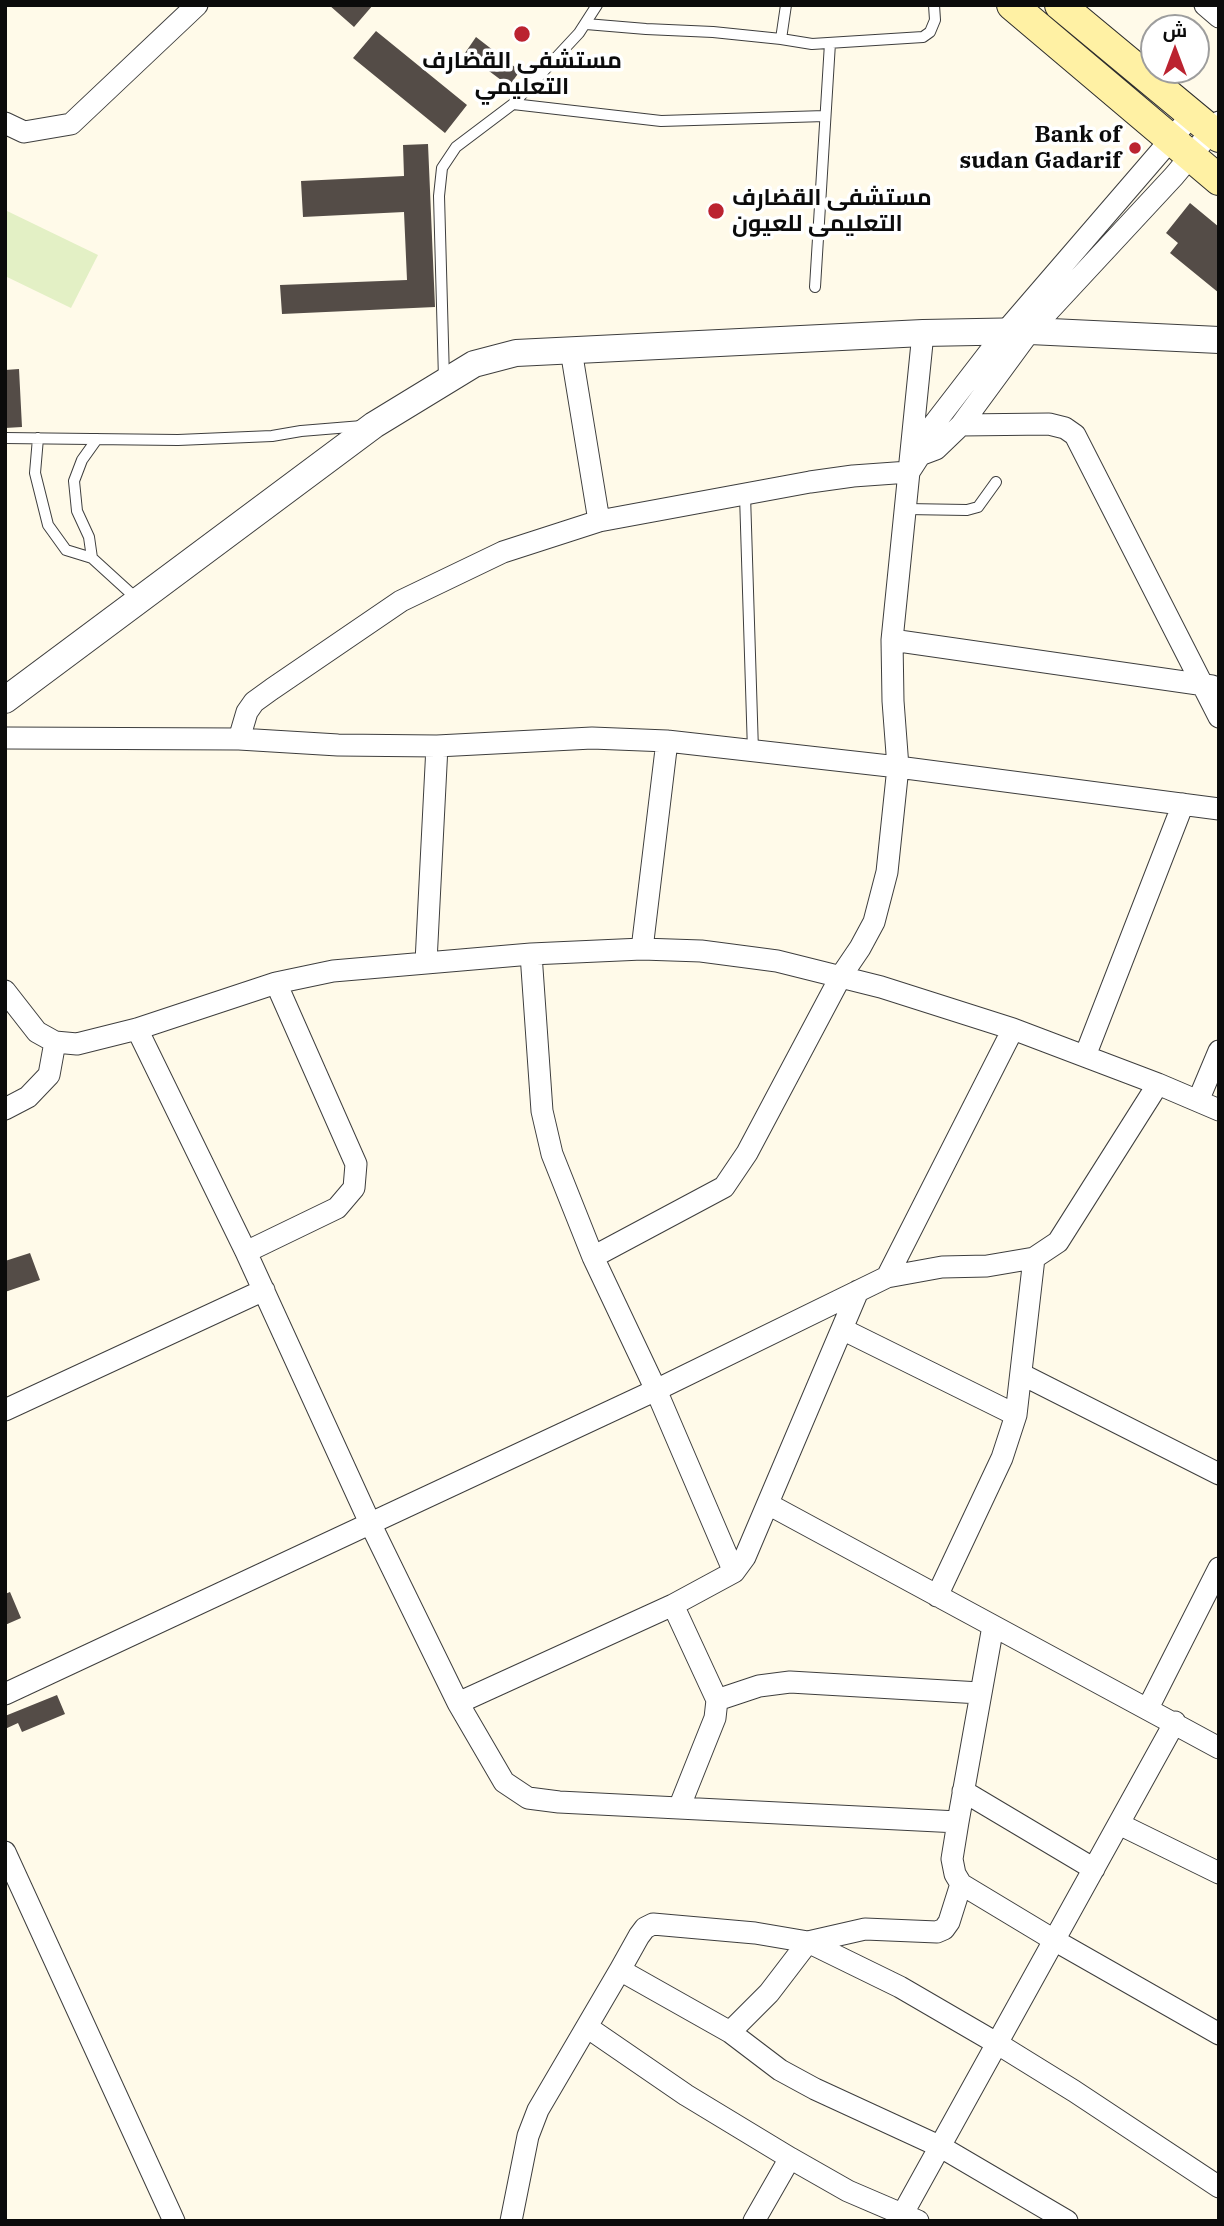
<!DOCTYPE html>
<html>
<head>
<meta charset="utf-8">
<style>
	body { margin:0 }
	#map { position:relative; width:1224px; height:2226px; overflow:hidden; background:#fffae9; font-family:"IBM Plex Serif",Cairo,serif }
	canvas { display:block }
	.frame { position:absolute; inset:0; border:7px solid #0b0b0b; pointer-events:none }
	.north { position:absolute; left:1140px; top:14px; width:70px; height:70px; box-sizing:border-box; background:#fff; border:2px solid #9d9d9d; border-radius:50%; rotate:0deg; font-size:19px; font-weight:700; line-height:28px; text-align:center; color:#0b0b0b }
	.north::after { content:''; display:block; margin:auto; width:24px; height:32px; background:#bb2330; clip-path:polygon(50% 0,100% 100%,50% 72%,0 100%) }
</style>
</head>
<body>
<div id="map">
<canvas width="1224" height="2226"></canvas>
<div class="frame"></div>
<div class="north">ش</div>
</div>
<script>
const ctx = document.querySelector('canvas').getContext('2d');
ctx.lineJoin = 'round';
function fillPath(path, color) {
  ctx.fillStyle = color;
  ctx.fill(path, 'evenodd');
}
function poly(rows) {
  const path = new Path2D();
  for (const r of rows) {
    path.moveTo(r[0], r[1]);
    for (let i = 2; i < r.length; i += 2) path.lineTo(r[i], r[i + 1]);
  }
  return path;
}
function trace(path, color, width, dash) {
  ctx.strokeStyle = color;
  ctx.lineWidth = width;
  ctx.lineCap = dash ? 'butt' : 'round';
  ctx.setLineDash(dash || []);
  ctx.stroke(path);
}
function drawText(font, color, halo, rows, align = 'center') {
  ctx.font = font + ' "IBM Plex Serif",Cairo,serif';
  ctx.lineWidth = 7;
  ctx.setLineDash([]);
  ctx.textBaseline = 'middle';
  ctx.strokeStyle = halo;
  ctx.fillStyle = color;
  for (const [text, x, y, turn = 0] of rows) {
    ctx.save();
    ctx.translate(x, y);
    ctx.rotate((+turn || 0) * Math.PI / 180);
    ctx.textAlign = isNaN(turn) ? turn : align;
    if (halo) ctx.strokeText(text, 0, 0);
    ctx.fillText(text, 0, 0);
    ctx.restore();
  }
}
const pitch = poly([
	[5,210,98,255,71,308,5,276]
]);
const building = poly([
	[329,5,373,5,354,27],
	[376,31,467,105,445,133,353,58],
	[476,37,520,71,509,86,465,53],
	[428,144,435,307,282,314,280,285,407,280,404,212,303,217,301,181,404,176,403,145],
	[1190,203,1219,227,1219,293,1170,253,1178,243,1166,233],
	[19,369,22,427,5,428,5,370],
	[30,1253,40,1280,5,1292,5,1261],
	[10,1592,21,1618,5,1625,5,1594],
	[57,1695,65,1714,22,1732,18,1723,5,1729,5,1716]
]);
const service = poly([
	[586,24,646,29,713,32,781,39,786,5],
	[781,39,812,44,923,37,930,32,935,20,934,5],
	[513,104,661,121,825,116],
	[815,287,830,43],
	[444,379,439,196,442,168,456,147,513,104,579,33,597,5],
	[5,438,178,440,272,436,301,431,362,426],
	[38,438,35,473,48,525,66,550,92,558,137,599],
	[745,495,753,751],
	[906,509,967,510,978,507,996,482],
	[92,558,89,537,77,511,74,481,82,460,97,439]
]);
const minor = poly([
	[1205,5,1219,17],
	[5,123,24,132,71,124,197,5],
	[571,350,599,521],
	[961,425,1049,424,1065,428,1075,435,1219,717],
	[920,455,936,449,961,425,1030,331,1174,176,1219,122],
	[892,640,1212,686],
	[5,738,239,739,338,745,437,746,592,738,667,741,898,767,1219,809],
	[239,739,247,712,254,702,272,689,401,601,503,552,599,521,810,482,853,476,909,472,920,455,924,437,1005,332,1192,115],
	[642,949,667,741],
	[426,962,437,746],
	[5,991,37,1032,55,1042,77,1044,137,1029,276,983,333,971,531,954,642,949,701,951,777,961,881,987,1013,1029,1158,1084,1219,1110],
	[137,1029,246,1252,370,1523,458,1703,504,1782,528,1798,559,1802,958,1822],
	[1085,1056,1183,804],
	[1198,1101,1219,1051],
	[5,1109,28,1097,49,1075,55,1042],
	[246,1252,337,1208,354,1188,356,1164,276,983],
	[593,1257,724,1187,747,1153,841,976,860,948,874,922,887,872,898,767,893,701,892,640,923,333],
	[887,1277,1013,1029],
	[842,1329,1016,1415],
	[1021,1374,1219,1474],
	[5,1410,264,1290],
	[768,1504,1219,1748],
	[734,1572,745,1557,858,1291],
	[937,1596,1002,1458,1016,1415,1034,1258],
	[673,1605,717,1700,715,1718,679,1808],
	[993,1626,958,1822,952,1859,955,1874,961,1884,1054,1940,1219,2034],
	[5,1694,656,1390,887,1277,942,1267,987,1266,1034,1258,1058,1242,1158,1084],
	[717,1700,759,1686,790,1682,980,1693],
	[458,1703,673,1605,734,1572,656,1390,593,1257,552,1154,542,1111,531,954],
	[1148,1708,1219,1568],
	[963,1791,1094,1869],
	[1119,1824,1219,1873],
	[5,1852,174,2221],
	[620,1970,639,1936,645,1928,653,1924,755,1933,808,1942,900,1987,998,2044,1074,2091,1219,2187],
	[587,2027,686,2095,790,2158,848,2191,918,2221],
	[730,2032,780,2070,815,2089,941,2147,1067,2221],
	[902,2215,1175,1722],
	[511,2221,528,2136,538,2110,620,1970,730,2032,769,1993,808,1942,865,1929,937,1932,944,1929,949,1922,961,1884],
	[754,2221,790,2158]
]);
const tertiary = poly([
	[5,700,374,425,474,364,516,353,923,333,1030,331,1219,340]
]);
const secondary = poly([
	[1012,5,1219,180],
	[1060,5,1219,137]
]);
const markers = [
	[522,34,9,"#bb2330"],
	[1135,148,7,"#bb2330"],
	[716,211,9,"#bb2330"]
];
const poiNames = [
	["مستشفى القضارف",522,61],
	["التعليمي",522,87],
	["Bank of",1121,135,"right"],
	["sudan Gadarif",1121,161,"right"],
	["مستشفى القضارف",732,198,"left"],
	["التعليمى للعيون",732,224,"left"]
];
fillPath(pitch, '#e3f0c5');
fillPath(building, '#544c47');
trace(service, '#3e3e3e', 12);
trace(minor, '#3e3e3e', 23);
trace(tertiary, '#3e3e3e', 28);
trace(secondary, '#2d2d2d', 32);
trace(service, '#fff', 10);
trace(minor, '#fff', 21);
trace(tertiary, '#fff', 26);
trace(secondary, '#fff1a4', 30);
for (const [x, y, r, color] of markers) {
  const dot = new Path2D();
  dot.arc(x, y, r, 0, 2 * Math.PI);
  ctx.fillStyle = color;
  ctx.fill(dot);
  trace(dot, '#fff', 2.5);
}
drawText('bold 23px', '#0b0b0b', '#fff', poiNames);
</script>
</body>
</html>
